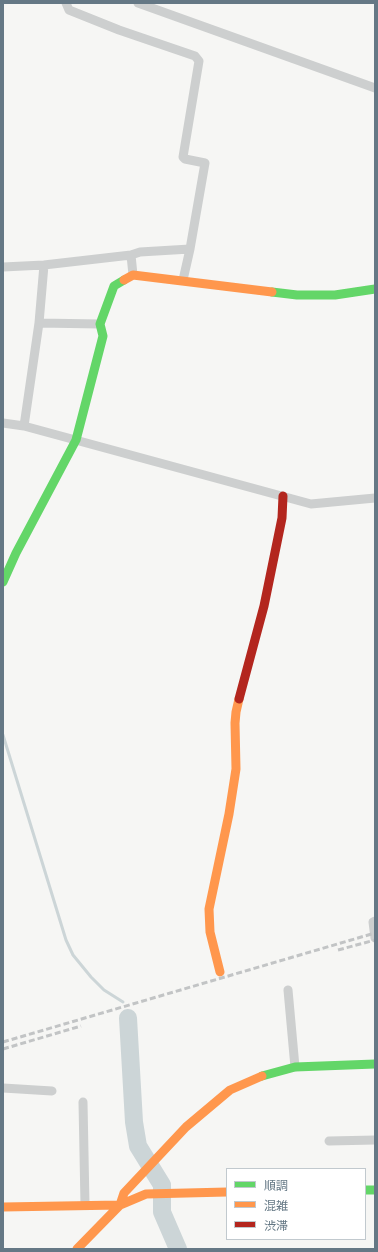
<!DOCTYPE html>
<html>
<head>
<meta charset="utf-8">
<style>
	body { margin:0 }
	#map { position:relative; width:378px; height:1252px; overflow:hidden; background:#f6f6f4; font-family:Barlow,"Noto Sans JP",sans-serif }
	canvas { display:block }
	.frame { position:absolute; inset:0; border:4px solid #657885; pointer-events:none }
	.legend { position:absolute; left:226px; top:1168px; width:140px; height:72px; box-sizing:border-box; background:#fff; border:1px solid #c1c9ce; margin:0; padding:5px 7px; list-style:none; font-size:12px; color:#657885 }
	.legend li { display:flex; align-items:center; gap:8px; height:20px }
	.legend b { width:20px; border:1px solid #c1c9ce }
</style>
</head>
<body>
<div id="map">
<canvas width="378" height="1252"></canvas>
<div class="frame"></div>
<ul class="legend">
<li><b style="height:5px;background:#63d668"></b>順調</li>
<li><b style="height:5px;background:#ff974d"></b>混雑</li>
<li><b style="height:5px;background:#b3261e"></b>渋滞</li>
</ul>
</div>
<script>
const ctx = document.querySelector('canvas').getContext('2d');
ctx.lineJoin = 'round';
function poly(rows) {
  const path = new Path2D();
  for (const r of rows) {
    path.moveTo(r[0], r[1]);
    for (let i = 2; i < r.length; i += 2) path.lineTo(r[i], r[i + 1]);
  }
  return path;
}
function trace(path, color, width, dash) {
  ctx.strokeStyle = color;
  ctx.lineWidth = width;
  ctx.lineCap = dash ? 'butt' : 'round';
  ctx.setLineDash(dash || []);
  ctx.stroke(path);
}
const stream = poly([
	[3,735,66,940,73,955,91,977,104,990,123,1002]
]);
const river = poly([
	[128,1018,134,1122,138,1146,162,1185,162,1212,178,1249]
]);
const street = poly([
	[66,3,69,10,119,30,195,56,199,61,183,157,185,159,205,163,190,249,183,280],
	[138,3,375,88],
	[131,255,133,275],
	[3,267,44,265,131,255,140,252,190,249],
	[39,323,44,265],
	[3,423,24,426,311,504,375,498],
	[24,426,39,323,100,324],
	[375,921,373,922,375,938],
	[288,990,295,1067],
	[3,1088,52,1091],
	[83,1102,85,1205],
	[329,1141,375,1140]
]);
const fast = poly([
	[272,292,297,295,335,295,375,289],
	[3,582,16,553,76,440,103,336,100,324,114,286,124,280],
	[262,1076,295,1067,375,1064],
	[365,1190,375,1190]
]);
const slow = poly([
	[124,280,133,275,272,292],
	[220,972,210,932,209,909,229,814,236,769,235,723,236,712,239,699],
	[3,1207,120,1205,146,1194,227,1192],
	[77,1249,120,1205,124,1193,186,1127,230,1090,262,1076]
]);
const jam = poly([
	[239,699,264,606,282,518,283,496]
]);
const rail = poly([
	[338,950,375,940],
	[3,1042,375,933],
	[3,1049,81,1026]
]);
trace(stream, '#ccd5d7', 3);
trace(river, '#ccd5d7', 18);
trace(street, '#cdcfcf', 9);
trace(fast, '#63d668', 9);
trace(slow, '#ff974d', 9);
trace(jam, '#b3261e', 9);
trace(rail, '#c2c4c5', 3, [6, 3]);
</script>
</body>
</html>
